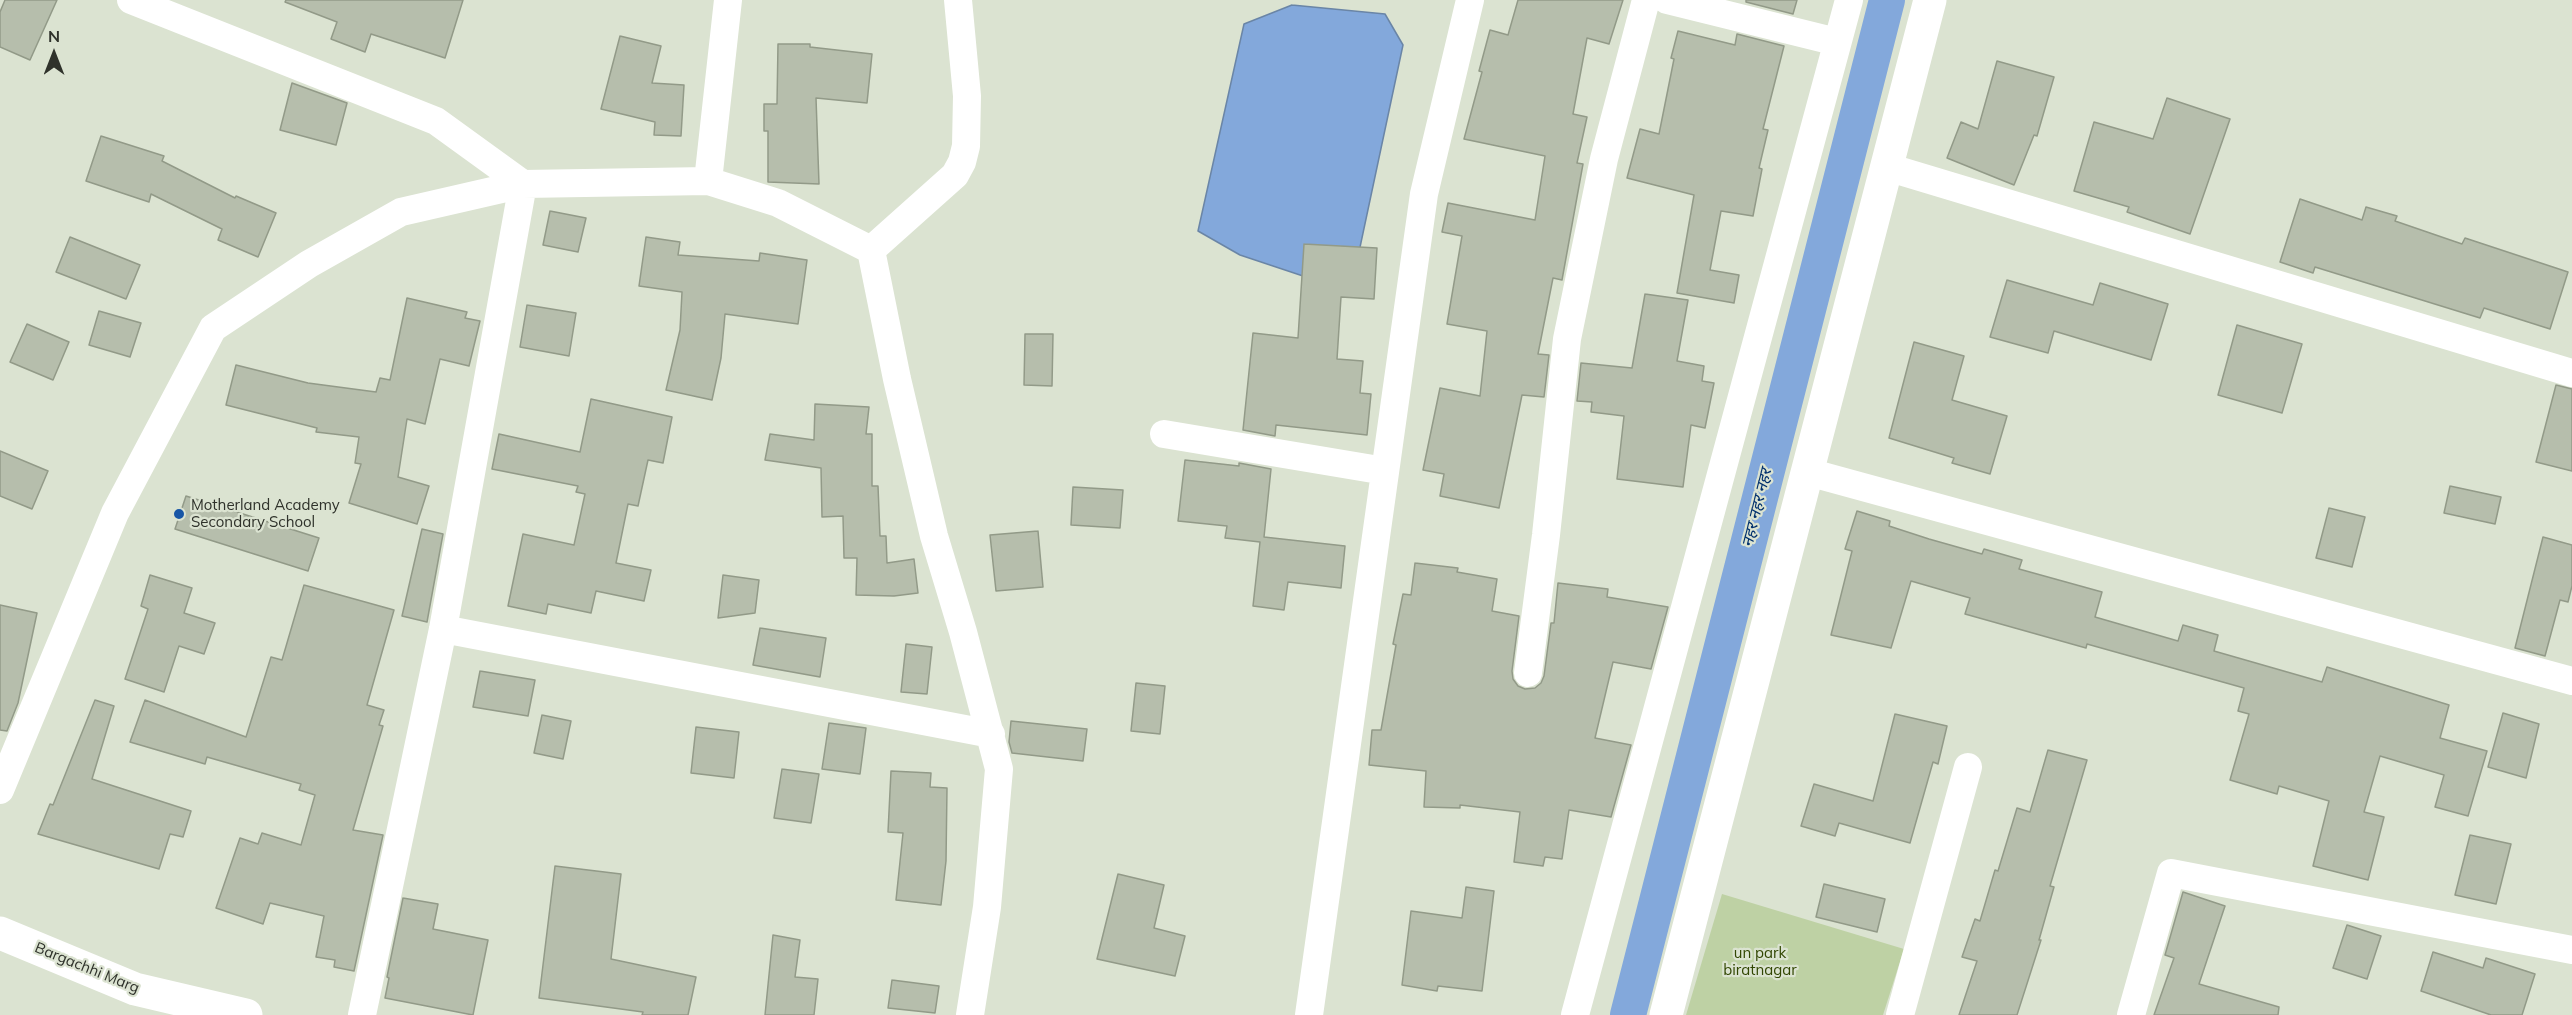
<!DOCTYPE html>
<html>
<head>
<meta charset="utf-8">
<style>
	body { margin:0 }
	#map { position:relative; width:2572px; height:1015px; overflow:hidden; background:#dbe3d1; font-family:Mulish,sans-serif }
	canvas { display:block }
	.north { position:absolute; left:24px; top:24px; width:60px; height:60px; -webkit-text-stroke:4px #dbe3d1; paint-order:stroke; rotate:0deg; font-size:16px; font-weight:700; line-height:24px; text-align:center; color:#2f322b }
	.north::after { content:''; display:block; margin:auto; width:21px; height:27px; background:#2f322b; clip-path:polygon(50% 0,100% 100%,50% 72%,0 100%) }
</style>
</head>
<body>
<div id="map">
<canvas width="2572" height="1015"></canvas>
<div class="north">N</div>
</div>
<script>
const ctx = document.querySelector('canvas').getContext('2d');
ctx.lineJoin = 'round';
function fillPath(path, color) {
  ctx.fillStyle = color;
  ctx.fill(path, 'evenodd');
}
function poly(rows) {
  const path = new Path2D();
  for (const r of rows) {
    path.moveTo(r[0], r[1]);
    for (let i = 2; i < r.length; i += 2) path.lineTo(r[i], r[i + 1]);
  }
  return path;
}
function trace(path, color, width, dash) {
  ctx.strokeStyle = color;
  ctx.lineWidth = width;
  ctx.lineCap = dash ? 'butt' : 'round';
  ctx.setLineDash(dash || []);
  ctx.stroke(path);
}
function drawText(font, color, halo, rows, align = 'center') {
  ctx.font = font + ' Mulish,"Noto Sans Devanagari",sans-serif';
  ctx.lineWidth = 4.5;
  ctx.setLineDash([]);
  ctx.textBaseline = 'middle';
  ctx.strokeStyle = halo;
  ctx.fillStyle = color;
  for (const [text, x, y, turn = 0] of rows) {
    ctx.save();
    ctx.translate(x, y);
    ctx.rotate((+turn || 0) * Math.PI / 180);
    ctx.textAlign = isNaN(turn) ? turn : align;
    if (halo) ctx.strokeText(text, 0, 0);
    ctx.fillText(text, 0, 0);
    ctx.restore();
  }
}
const green = poly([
	[1722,894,1904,949,1883,1015,1686,1015]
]);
const water = poly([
	[1292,5,1385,14,1403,45,1356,266,1321,282,1240,255,1198,231,1244,24,1292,5]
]);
const canal = poly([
	[1628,1015,1887,0]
]);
const building = poly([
	[5,0,57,0,30,60,0,47,0,12,5,0],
	[286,0,463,0,445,58,371,34,365,52,331,39,337,22,285,2,286,0],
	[1518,0,1623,0,1609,44,1587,38,1573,114,1587,117,1577,163,1583,164,1562,280,1553,278,1538,354,1549,355,1544,397,1522,395,1499,508,1440,496,1444,474,1423,470,1440,388,1480,396,1487,331,1447,324,1462,236,1442,232,1448,203,1535,220,1545,156,1464,139,1482,72,1479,71,1490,30,1508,35,1518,0],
	[1746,0,1797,0,1793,14,1746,2,1746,0],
	[1678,31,1735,45,1737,34,1784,46,1763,129,1768,130,1759,168,1762,169,1753,216,1721,211,1710,270,1739,275,1734,303,1677,293,1694,195,1627,178,1640,129,1659,134,1674,59,1671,58,1678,31],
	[620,36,661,46,652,83,684,85,681,136,654,135,655,122,601,109,620,36],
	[778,44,810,44,810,47,872,54,867,103,816,98,819,184,768,182,768,131,764,131,764,104,777,104,778,44],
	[1997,61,2054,77,2037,136,2034,135,2014,185,1947,158,1961,122,1978,129,1997,61],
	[292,83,347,103,336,145,280,130,292,83],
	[2167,98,2230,119,2190,234,2127,212,2129,207,2074,191,2094,122,2153,139,2167,98],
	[101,136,164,156,162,161,235,198,236,196,276,213,258,257,218,240,222,229,151,194,149,202,86,181,101,136],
	[2300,199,2362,220,2366,207,2397,216,2395,221,2462,244,2465,238,2568,272,2550,329,2484,308,2480,318,2315,267,2313,273,2280,262,2300,199],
	[550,211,586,218,578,252,543,245,550,211],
	[70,237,140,265,126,299,56,272,70,237],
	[646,237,680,242,678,255,759,261,760,253,807,260,798,324,725,314,721,358,712,400,666,390,680,330,682,292,639,286,646,237],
	[1304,244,1377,248,1374,299,1341,297,1337,359,1363,361,1360,393,1371,394,1367,435,1276,425,1275,436,1243,430,1253,333,1298,338,1304,244],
	[2007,280,2093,305,2100,283,2168,304,2151,360,2054,331,2048,353,1990,337,2007,280],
	[1645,294,1688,300,1677,361,1704,366,1702,381,1714,383,1705,428,1691,425,1683,487,1617,479,1624,416,1591,412,1592,402,1577,401,1581,363,1632,368,1645,294],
	[407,298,467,312,465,318,480,321,469,366,440,359,425,424,407,419,398,477,429,486,417,524,349,503,361,464,355,463,359,437,316,432,317,428,226,405,236,365,308,383,376,392,380,378,390,380,407,298],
	[527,305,576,313,569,356,520,347,527,305],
	[99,311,141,323,130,357,89,345,99,311],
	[27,324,69,342,53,380,10,362,27,324],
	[2237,325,2302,344,2282,413,2218,395,2237,325],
	[1025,334,1053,334,1052,386,1024,385,1025,334],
	[1914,342,1964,356,1952,400,2007,416,1990,474,1952,463,1954,458,1889,438,1914,342],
	[2556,385,2572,389,2572,471,2536,462,2556,385],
	[591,399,672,417,663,463,648,460,638,506,628,504,616,563,651,570,644,601,596,591,591,613,548,604,546,614,508,606,523,534,574,545,585,494,576,492,578,486,492,469,499,434,580,452,591,399],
	[815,404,869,407,866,434,872,434,872,486,878,486,880,536,886,536,887,563,914,559,918,593,894,596,856,595,857,558,844,558,843,516,822,517,821,468,765,460,770,434,814,440,815,404],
	[0,451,48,471,32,509,0,496,0,451],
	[1185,460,1239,466,1239,463,1271,469,1264,537,1345,546,1341,588,1288,582,1284,610,1253,606,1260,542,1225,538,1227,526,1178,521,1185,460],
	[2450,486,2501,497,2495,524,2444,513,2450,486],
	[1073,487,1123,490,1120,528,1071,525,1073,487],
	[186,496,319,538,308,571,175,529,186,496],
	[2329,508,2365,517,2352,567,2316,558,2329,508],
	[1857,511,1890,521,1889,526,1929,539,1982,554,1984,549,2022,560,2019,569,2102,592,2095,617,2178,641,2183,625,2218,635,2214,651,2322,682,2327,667,2449,705,2440,738,2487,751,2468,816,2435,807,2444,775,2380,756,2364,812,2384,817,2368,880,2313,866,2329,801,2279,786,2277,794,2230,780,2249,714,2238,711,2244,688,2087,644,2086,648,1965,614,1970,598,1911,581,1891,648,1831,635,1852,551,1845,549,1857,511],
	[422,529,443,534,427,622,402,616,422,529],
	[1038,531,1043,587,996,591,990,535,1038,531],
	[2543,537,2572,545,2572,586,2568,602,2560,600,2545,656,2515,648,2543,537],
	[1415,563,1458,568,1457,572,1497,579,1492,611,1519,616,1512,671,1513,679,1518,686,1525,689,1535,688,1541,683,1544,676,1551,623,1554,623,1558,583,1608,589,1607,597,1668,607,1651,669,1613,662,1595,738,1631,745,1611,817,1569,810,1562,859,1545,857,1543,866,1514,862,1520,812,1460,805,1460,808,1424,807,1426,771,1369,765,1372,730,1381,730,1396,645,1393,644,1403,594,1411,595,1415,563],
	[150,575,192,588,184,613,215,623,204,654,179,646,164,692,125,679,148,609,141,606,150,575],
	[723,575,759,580,755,613,718,618,723,575],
	[304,585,394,610,367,705,384,710,379,725,383,726,353,830,383,835,354,971,334,967,335,960,316,957,324,916,270,903,263,924,216,908,240,838,258,844,262,833,301,845,315,795,299,790,301,784,207,757,205,764,130,742,145,700,246,737,271,657,282,660,304,585],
	[0,605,37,613,18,703,7,731,0,730,0,605],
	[760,628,826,638,820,677,753,665,760,628],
	[906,644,932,647,927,694,901,692,906,644],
	[480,671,535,680,528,716,473,707,480,671],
	[1136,683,1165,686,1160,734,1131,731,1136,683],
	[95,700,114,706,92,779,191,811,183,837,170,834,159,869,38,834,50,804,53,805,95,700],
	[2503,713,2539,724,2526,778,2488,767,2503,713],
	[1895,714,1947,726,1938,764,1933,762,1910,843,1839,823,1835,836,1801,826,1814,784,1873,801,1895,714],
	[542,715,571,721,563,759,534,753,542,715],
	[1011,721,1087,729,1083,761,1012,753,1009,742,1011,721],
	[829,723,866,728,860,774,822,769,829,723],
	[696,727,739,732,734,778,691,773,696,727],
	[2048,750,2087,760,2050,886,2054,887,2039,940,2041,940,2017,1015,1959,1015,1977,961,1962,957,1975,919,1980,921,1995,870,1998,871,2017,808,2030,812,2048,750],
	[782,769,819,774,811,823,774,818,782,769],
	[891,771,931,773,930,787,947,788,946,861,941,905,896,900,903,833,888,832,891,771],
	[2470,835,2511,844,2496,904,2455,895,2470,835],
	[555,866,621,874,611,959,696,977,688,1015,642,1015,643,1012,539,998,555,866],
	[1118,874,1164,885,1154,928,1185,936,1175,976,1097,959,1118,874],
	[1824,884,1885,899,1877,932,1816,917,1824,884],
	[1466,887,1494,891,1482,991,1438,986,1437,991,1402,985,1411,911,1462,918,1466,887],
	[2183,892,2225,906,2199,984,2279,1007,2278,1015,2154,1015,2174,958,2165,955,2183,892],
	[403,898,438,904,433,929,488,940,473,1015,385,998,389,978,387,977,403,898],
	[2347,925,2381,936,2367,979,2333,968,2347,925],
	[773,935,800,940,795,977,818,979,814,1015,765,1015,773,935],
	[2433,952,2483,968,2486,958,2535,974,2522,1015,2491,1015,2421,991,2433,952],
	[892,980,939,986,935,1013,888,1008,892,980]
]);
const street = poly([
	[131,0,436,121,523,184,443,629,362,1015],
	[1667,0,1837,42],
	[1887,167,2572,373],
	[708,181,728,0],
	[871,250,955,175,962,162,966,146,967,96,958,0],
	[1164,434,1385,471],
	[1808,472,2572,681],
	[443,629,991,734],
	[1528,673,1546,535,1567,339,1604,159,1646,0],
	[0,790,115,513,213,328,309,264,401,212,523,184,708,181,778,203,871,250,897,379,934,536,963,632,999,769,987,907,970,1015],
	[1309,1015,1424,194,1470,0],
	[1575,1015,1849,0],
	[1900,1015,1968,767],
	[2131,1015,2171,873,2572,950]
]);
const secondary = poly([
	[0,933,135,989,246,1015],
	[1666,1015,1930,0]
]);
const markers = [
	[179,514,6,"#1856a6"]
];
const poiNames = [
	["Motherland Academy",191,505],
	["Secondary School",191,522]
];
const parkNames = [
	["un park",1760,953],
	["biratnagar",1760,970]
];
const streetNames = [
	["Bargachhi Marg",87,968,22]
];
const waterNames = [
	["नहर नहर नहर",1757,508,-76]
];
fillPath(green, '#bed1a4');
fillPath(water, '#83a8db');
trace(water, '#6a85a6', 1.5);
trace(canal, '#83a8db', 36);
fillPath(building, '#b6beac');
trace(building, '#929a88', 1.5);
trace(street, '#fff', 28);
trace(secondary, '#fff', 33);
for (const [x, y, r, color] of markers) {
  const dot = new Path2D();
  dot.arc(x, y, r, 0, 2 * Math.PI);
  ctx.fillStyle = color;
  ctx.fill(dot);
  trace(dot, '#dbe3d1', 2);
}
drawText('15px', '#2f322b', '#dbe3d1', poiNames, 'left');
drawText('15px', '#324703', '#dbe3d1', parkNames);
drawText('15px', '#2f322b', '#dbe3d1', streetNames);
drawText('italic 16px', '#00306c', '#dbe3d1', waterNames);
</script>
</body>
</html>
